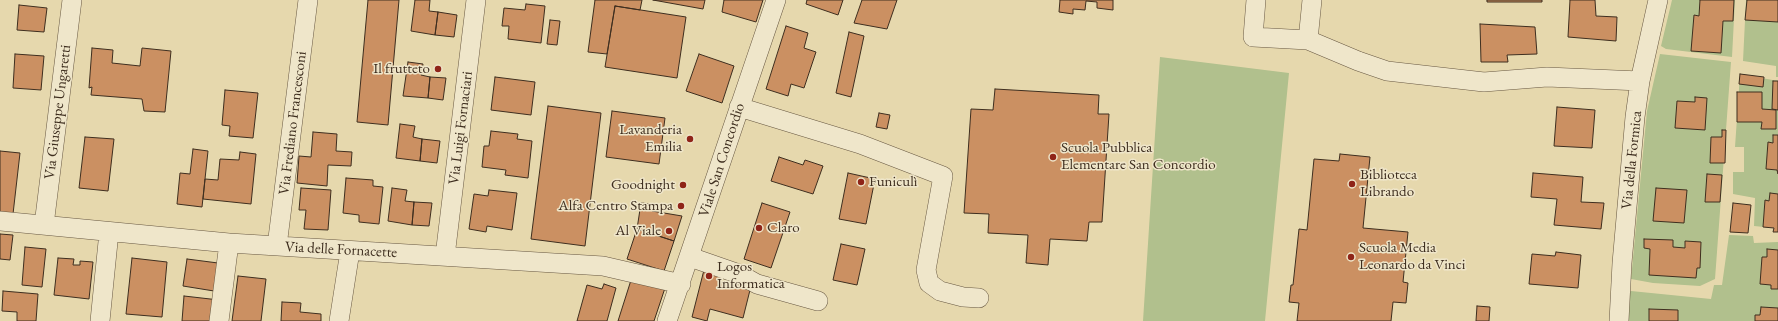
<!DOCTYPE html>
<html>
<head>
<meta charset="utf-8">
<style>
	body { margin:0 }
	canvas { display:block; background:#e6d8ad }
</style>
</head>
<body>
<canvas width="1778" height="321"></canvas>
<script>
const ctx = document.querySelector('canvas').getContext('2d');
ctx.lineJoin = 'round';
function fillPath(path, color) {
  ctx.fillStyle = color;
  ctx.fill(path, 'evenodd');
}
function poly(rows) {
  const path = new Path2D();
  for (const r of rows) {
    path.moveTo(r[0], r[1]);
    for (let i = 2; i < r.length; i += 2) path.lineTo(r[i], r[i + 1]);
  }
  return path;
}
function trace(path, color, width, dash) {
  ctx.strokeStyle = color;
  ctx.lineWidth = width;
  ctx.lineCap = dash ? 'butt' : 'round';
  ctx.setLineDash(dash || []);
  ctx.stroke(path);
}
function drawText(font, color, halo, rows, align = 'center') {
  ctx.font = font + ' "EB Garamond",serif';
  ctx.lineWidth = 3;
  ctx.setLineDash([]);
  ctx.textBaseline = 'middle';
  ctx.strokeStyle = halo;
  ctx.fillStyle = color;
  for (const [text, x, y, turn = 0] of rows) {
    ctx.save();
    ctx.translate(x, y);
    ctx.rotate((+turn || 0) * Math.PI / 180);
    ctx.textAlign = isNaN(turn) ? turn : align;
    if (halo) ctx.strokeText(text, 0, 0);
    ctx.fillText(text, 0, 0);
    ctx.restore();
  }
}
const green = poly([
	[1672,0,1735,0,1732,57,1666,49,1661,46],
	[1746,0,1778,0,1778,77,1776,77,1776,66,1743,61],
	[1660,54,1731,62,1715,279,1700,286,1653,283,1631,279,1647,111],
	[1160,57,1289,73,1265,321,1143,321],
	[1740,74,1778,81,1778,232,1773,232,1774,228,1754,226,1755,198,1733,194,1733,172,1744,172,1744,147,1735,147],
	[1729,235,1753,236,1754,243,1778,242,1778,321,1626,321,1628,294,1631,291,1711,299,1714,285,1722,285]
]);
const building = poly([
	[368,0,399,0,388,125,357,122,368,0],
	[415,0,430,0,429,11,438,12,435,35,411,31,415,0],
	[595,0,642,0,640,10,615,6,607,54,588,52,595,0],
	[653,0,705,0,703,9,653,0],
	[724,0,763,0,756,22,722,12,724,0],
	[807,0,843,0,838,15,806,4,807,0],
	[862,0,897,0,887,29,854,23,862,0],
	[1060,0,1113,0,1113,10,1097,8,1097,2,1086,1,1085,10,1073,9,1073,14,1059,12,1060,0],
	[1487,0,1542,0,1542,2,1487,2,1487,0],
	[1570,0,1595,0,1596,16,1617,17,1616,41,1568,37,1570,0],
	[1700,0,1734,0,1733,21,1723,21,1721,53,1691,51,1694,15,1699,16,1700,0],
	[1747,0,1778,0,1778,22,1745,20,1747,0],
	[526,4,545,6,541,43,508,39,509,26,502,26,504,8,525,10,526,4],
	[19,5,47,8,44,32,17,30,19,5],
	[615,6,686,17,677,78,605,67,615,6],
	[438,12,457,15,454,37,435,35,438,12],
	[550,20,560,21,557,45,547,44,550,20],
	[1480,24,1535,27,1537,54,1507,55,1508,62,1481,62,1480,24],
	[786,26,808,33,804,48,816,52,804,88,791,84,788,96,766,89,786,26],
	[849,32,864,36,851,97,836,93,849,32],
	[92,48,113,50,112,63,140,66,142,48,171,51,165,112,144,111,142,99,91,95,92,87,89,88,92,48],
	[15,54,44,56,41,90,13,88,15,54],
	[699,54,734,66,722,103,686,91,699,54],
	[408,62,423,64,421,75,430,77,428,98,403,96,408,62],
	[1740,74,1764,77,1763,87,1739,84,1740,74],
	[430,77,446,78,443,100,428,98,430,77],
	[495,77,535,82,531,115,491,110,495,77],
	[1773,81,1778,81,1778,110,1772,109,1773,81],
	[995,89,1099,95,1098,114,1109,114,1102,222,1089,222,1087,241,1050,239,1048,265,1026,263,1028,235,988,233,989,214,964,213,971,109,993,110,995,89],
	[225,90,258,93,253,138,229,136,230,126,222,125,225,90],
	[1737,92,1762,92,1762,109,1776,110,1776,129,1761,129,1762,122,1737,122,1737,92],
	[1695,97,1707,98,1705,130,1675,128,1677,101,1695,102,1695,97],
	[548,106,601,113,585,246,531,239,548,106],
	[1557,107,1595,110,1592,148,1554,146,1557,107],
	[612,111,665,118,659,164,606,157,612,111],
	[879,113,890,115,887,129,876,127,879,113],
	[400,124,415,126,413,137,422,139,420,161,396,158,400,124],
	[1722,130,1726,130,1725,163,1710,163,1711,137,1722,137,1722,130],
	[491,131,518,134,517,139,532,141,528,178,505,175,506,170,482,167,484,146,489,146,491,131],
	[313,132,337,134,336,151,352,152,351,166,328,165,327,186,297,183,299,156,311,157,313,132],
	[1773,135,1778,135,1778,174,1777,170,1766,169,1768,142,1773,143,1773,135],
	[85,137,114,139,108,191,79,188,85,137],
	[422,139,440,141,437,163,420,161,422,139],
	[193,149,208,151,202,207,177,204,180,173,190,174,193,149],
	[0,151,20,153,13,214,0,212,0,151],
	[240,152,256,154,251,204,203,199,205,179,218,180,220,159,239,160,240,152],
	[1340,154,1370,157,1363,228,1408,232,1403,282,1408,283,1406,303,1393,302,1391,321,1297,321,1299,303,1289,302,1291,285,1293,285,1299,229,1307,230,1314,159,1339,161,1340,154],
	[779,157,803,165,805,160,823,166,813,194,771,181,779,157],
	[848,173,875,179,866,224,839,219,848,173],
	[1533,173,1583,177,1581,202,1604,203,1601,229,1554,225,1557,199,1531,197,1533,173],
	[1707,174,1722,175,1720,202,1705,202,1707,174],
	[346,178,373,180,373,186,383,187,379,224,359,222,359,215,343,213,346,178],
	[301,188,331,190,328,230,304,229,306,210,299,210,301,188],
	[392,188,407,190,405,201,414,202,412,225,388,221,392,188],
	[1656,188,1687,190,1684,223,1653,221,1656,188],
	[489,190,517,193,512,230,487,226,486,232,469,229,474,194,488,196,489,190],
	[1770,193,1778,194,1778,232,1773,232,1774,228,1763,227,1765,200,1769,201,1770,193],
	[414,202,432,203,429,226,412,225,414,202],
	[641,203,652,204,652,211,682,216,674,241,637,229,641,203],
	[762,203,790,212,771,268,744,259,762,203],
	[1733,203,1751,205,1748,233,1730,232,1733,203],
	[637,229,674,241,664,271,627,259,637,229],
	[0,234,13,235,10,260,0,259,0,234],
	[1644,239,1673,240,1673,247,1685,248,1685,241,1701,242,1700,268,1697,268,1696,278,1649,275,1650,249,1644,248,1644,239],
	[841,244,865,249,857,285,833,280,841,244],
	[25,247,46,249,42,287,22,285,25,247],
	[1767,249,1778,250,1778,289,1771,289,1771,285,1760,284,1762,257,1767,257,1767,249],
	[1556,252,1581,255,1578,288,1529,284,1532,254,1555,256,1556,252],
	[58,258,74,259,73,265,80,265,80,261,93,262,89,299,54,295,58,258],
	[132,258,167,262,162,317,126,314,132,258],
	[187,259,218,263,214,291,183,286,187,259],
	[705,266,722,270,719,282,750,290,743,318,710,309,707,321,692,317,705,266],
	[238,276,266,279,261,321,232,321,238,276],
	[632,277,665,288,654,321,618,321,632,277],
	[604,284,616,288,607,321,577,321,587,285,602,289,604,284],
	[3,291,38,294,36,321,17,321,17,312,2,311,3,291],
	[184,296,219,300,216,321,182,321,184,296],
	[282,302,301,303,300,312,321,314,321,321,281,321,282,302],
	[1477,306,1490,307,1489,321,1476,321,1477,306],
	[1761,307,1778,308,1778,321,1755,321,1755,315,1760,315,1761,307],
	[1649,309,1678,310,1678,321,1649,321,1649,309]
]);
const minor = poly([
	[1256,0,1253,37,1308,40,1312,0],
	[1308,40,1358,61,1387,71,1484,82,1547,77,1640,81],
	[739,107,860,144,943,176,926,270,929,283,940,291,963,297,979,298],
	[0,221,229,243,603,266,681,284],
	[44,225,72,0],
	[277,246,308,0],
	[445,256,476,0],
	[690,257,739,274,757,284,818,301],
	[100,321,109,232],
	[219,321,229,243],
	[339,321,350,251],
	[667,321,776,0],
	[1619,321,1622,263,1635,117,1640,81,1658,0]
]);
const markers = [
	[438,69,4,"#8f2418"],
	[690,139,4,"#8f2418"],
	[1053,157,4,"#8f2418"],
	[861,182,4,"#8f2418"],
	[1352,184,4,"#8f2418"],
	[683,185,4,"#8f2418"],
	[681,206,4,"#8f2418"],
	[759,228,4,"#8f2418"],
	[669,231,4,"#8f2418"],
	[1351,257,4,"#8f2418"],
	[709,276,4,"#8f2418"]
];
const poiNames = [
	["Il frutteto",430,69,"right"],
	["Lavanderia",682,130,"right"],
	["Emilia",682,147,"right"],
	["Scuola Pubblica",1061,148],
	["Elementare San Concordio",1061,165],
	["Biblioteca",1360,175],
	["Librando",1360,192],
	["Funiculì",869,182],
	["Goodnight",675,185,"right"],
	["Alfa Centro Stampa",673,206,"right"],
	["Claro",767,228],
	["Al Viale",661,231,"right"],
	["Scuola Media",1359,248],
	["Leonardo da Vinci",1359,265],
	["Logos",717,267],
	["Informatica",717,284]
];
const streetNames = [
	["Via Giuseppe Ungaretti",58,112,-83],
	["Via Frediano Francesconi",293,123,-83],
	["Via Luigi Fornaciari",461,128,-83],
	["Viale San Concordio",722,160,-72],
	["Via della Formica",1632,160,-84],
	["Via delle Fornacette",341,250,3]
];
fillPath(green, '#b1c08d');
fillPath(building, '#cb9062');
trace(building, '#3e2e1f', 1);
trace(minor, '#685842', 20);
trace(minor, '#efe6ca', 19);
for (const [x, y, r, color] of markers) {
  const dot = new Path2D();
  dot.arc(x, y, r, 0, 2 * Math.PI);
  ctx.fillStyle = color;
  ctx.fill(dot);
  trace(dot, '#efe6ca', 1.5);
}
drawText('15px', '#3e2e1f', '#efe6ca', poiNames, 'left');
drawText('15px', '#3e2e1f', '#efe6ca', streetNames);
</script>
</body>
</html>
